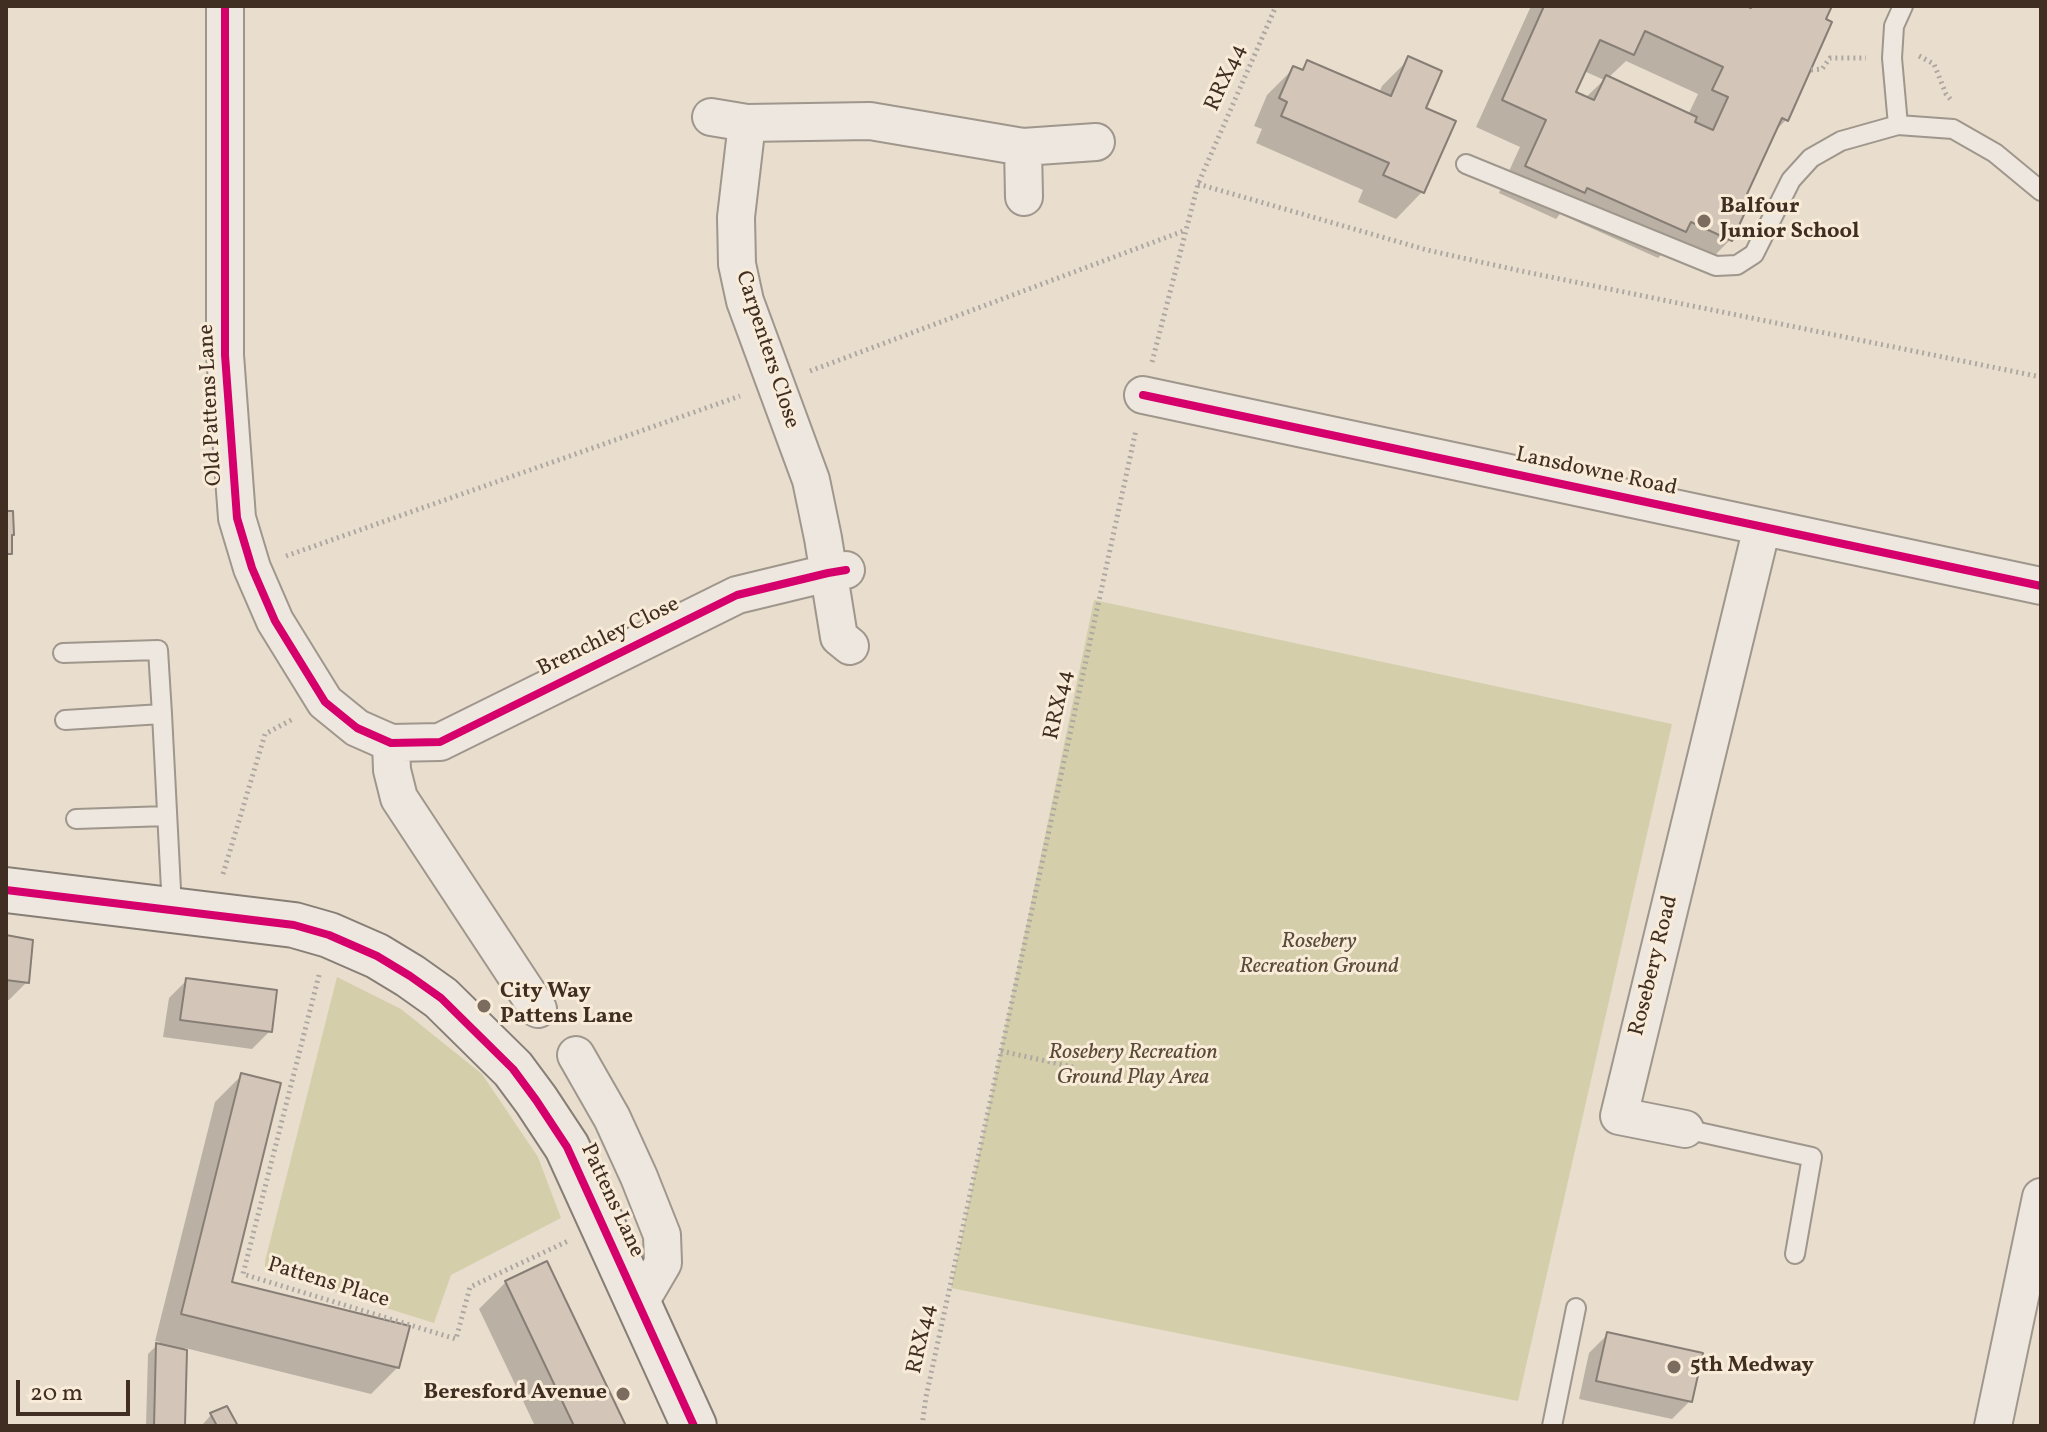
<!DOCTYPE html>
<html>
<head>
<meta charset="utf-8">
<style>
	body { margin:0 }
	#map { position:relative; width:2047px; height:1432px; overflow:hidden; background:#e9dece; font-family:Vollkorn,serif }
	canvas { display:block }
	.frame { position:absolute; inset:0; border:8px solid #402e23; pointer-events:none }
	.scale { position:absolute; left:16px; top:1380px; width:114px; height:36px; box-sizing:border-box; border:4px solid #402e23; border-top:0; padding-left:10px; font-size:24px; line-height:28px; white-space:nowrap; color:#402e23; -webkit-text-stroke:6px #f8ebd8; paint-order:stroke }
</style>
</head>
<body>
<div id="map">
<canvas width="2047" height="1432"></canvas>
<div class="frame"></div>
<div class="scale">20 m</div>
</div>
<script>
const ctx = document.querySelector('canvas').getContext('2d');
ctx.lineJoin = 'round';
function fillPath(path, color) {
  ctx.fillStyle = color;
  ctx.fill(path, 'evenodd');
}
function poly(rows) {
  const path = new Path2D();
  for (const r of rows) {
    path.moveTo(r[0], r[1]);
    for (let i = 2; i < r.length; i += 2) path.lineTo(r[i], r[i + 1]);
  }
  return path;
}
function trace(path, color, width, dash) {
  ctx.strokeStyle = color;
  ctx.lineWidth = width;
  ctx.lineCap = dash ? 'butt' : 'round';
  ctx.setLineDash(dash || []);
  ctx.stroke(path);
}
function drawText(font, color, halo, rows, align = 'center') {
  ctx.font = font + ' Vollkorn,serif';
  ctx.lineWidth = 6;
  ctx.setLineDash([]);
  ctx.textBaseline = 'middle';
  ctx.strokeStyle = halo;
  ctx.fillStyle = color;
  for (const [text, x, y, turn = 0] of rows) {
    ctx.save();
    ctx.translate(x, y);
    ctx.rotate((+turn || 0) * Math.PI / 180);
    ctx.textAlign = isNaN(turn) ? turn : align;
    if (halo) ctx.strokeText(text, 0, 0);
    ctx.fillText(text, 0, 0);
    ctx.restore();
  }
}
const green = poly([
	[1094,600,1672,724,1518,1401,951,1288],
	[337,977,401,1009,482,1074,538,1157,561,1218,451,1275,434,1323,265,1270,265,1261]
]);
const shadow = poly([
	[1531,6,1830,6,1786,120,1773,133,1744,195,1730,240,1703,267,1666,250,1658,258,1560,214,1556,219,1499,193,1520,147,1476,127],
	[1626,61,1698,94,1688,115,1608,78],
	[1584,71,1604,80,1585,98,1574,93],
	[1409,59,1423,109,1422,192,1396,219,1358,202,1363,190,1256,143,1262,129,1254,126,1267,95,1294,68,1299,71,1308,62,1379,93,1382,86],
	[6,937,27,982,9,1000,6,1000],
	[187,980,270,1031,252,1049,163,1037,169,998],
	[242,1075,229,1283,398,1367,371,1394,185,1348,183,1426,146,1426,148,1354,160,1342,155,1341,215,1102],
	[506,1282,624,1426,535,1426,479,1309],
	[1607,1335,1690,1401,1672,1419,1579,1399,1589,1353],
	[226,1409,236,1426,204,1426,203,1424,211,1415]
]);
const building = poly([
	[1544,6,1746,6,1751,8,1751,6,1832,6,1826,19,1832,22,1788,121,1782,118,1747,194,1752,197,1732,241,1691,222,1686,232,1587,188,1585,193,1525,166,1546,120,1502,100,1544,6],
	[1645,31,1723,67,1712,90,1728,97,1713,130,1695,122,1697,117,1606,75,1594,100,1576,92,1600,40,1634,55,1645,31],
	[1408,56,1442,71,1426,108,1456,121,1424,193,1383,175,1389,163,1281,116,1287,102,1279,98,1293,66,1303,70,1307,60,1391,96,1408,56],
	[6,495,7,511,13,511,14,535,12,535,12,554,6,554,6,495],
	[6,935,33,940,29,983,6,980,6,935],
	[186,978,277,990,272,1032,180,1020,186,978],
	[241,1073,281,1083,232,1282,410,1326,399,1368,181,1314,241,1073],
	[547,1261,626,1426,574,1426,505,1281,547,1261],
	[1607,1332,1703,1353,1692,1402,1596,1381,1607,1332],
	[156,1343,187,1350,185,1426,154,1426,156,1343],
	[227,1406,238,1426,217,1426,210,1413,227,1406]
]);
const path = poly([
	[1919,56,1934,64,1946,94,1951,100],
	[1811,70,1822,69,1830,58,1866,58],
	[1198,184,1427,250,1521,271,2041,377],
	[1152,362,1198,184,1276,6],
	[810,371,1186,230],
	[286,556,740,396],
	[223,874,265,734,293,719],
	[319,975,243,1274,456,1339,470,1287,568,1241],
	[1001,1051,1073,1067],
	[922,1426,926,1397,1136,430]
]);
const lane = poly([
	[1898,125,1892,58,1894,26,1903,6],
	[1466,164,1716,266,1737,265,1754,254,1791,180,1811,158,1841,141,1898,125,1953,129,1995,153,2041,191],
	[63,653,158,650,162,714],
	[65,720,162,714,172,909],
	[76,819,167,816],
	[1685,1129,1812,1157,1795,1254],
	[1552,1426,1576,1308]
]);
const street = poly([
	[225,6,225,355,237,518,252,568,275,621,325,702,357,728,391,743,440,742,737,595,828,573,846,570],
	[711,117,747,123,870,121,1023,147,1096,142],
	[747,123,736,217,737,264,745,301,811,480,823,538,839,637,850,646],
	[1023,147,1024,197],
	[1143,395,2041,586],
	[391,743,392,770,399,798,538,1009],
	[576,1055,612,1118,639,1177,662,1235,663,1263,639,1304],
	[1685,1129,1619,1116,1762,527],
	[1993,1426,2041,1197]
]);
const secondary = poly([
	[6,890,294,925,329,935,377,956,410,976,441,998,513,1069,536,1100,567,1147,694,1426]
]);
const cycleway = poly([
	[225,6,225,355,237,518,252,568,275,621,325,702,357,728,391,743,440,742,737,595,828,573,846,570],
	[1143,395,2041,586],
	[6,890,294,925,329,935,377,956,410,976,441,998,513,1069,536,1100,567,1147,694,1426]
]);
const markers = [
	[1704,221,8,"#7b6c5f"],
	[484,1006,8,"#7b6c5f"],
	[1674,1367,8,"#7b6c5f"],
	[623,1394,8,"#7b6c5f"]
];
const streetNames = [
	["RRX44",1227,78,-66],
	["Carpenters Close",766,350,72],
	["Old Pattens Lane",212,405,-93],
	["Lansdowne Road",1596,473,12],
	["Brenchley Close",609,638,-26],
	["RRX44",1060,705,-78],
	["Rosebery Road",1655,966,-76],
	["Pattens Lane",611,1201,65],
	["Pattens Place",328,1284,17],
	["RRX44",923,1339,-78]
];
const poiNames = [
	["Balfour",1720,208],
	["Junior School",1720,233],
	["City Way",500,993],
	["Pattens Lane",500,1018],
	["5th Medway",1690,1367],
	["Beresford Avenue",607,1394,"right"]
];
const parkNames = [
	["Rosebery",1319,943],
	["Recreation Ground",1319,968],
	["Rosebery Recreation",1133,1054],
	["Ground Play Area",1133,1079]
];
fillPath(green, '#d4ceab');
fillPath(shadow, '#0003');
fillPath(building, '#d4c5b9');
trace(building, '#877e75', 2);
trace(lane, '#9f968c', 22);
trace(street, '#9f968c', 40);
trace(secondary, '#877e75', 48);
trace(path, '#aea8a2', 5, [2, 4]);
trace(lane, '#ede7df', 18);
trace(street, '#ede7df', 36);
trace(secondary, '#ede7df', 44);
trace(cycleway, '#d6006c', 8);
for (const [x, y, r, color] of markers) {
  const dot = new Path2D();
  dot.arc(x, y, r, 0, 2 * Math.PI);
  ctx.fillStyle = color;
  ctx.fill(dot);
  trace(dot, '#f8ebd8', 3);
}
drawText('22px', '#402e23', '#f8ebd8', streetNames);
drawText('bold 22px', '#402e23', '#f8ebd8', poiNames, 'left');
drawText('italic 22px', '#5a4b39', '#f8ebd8', parkNames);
</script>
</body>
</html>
